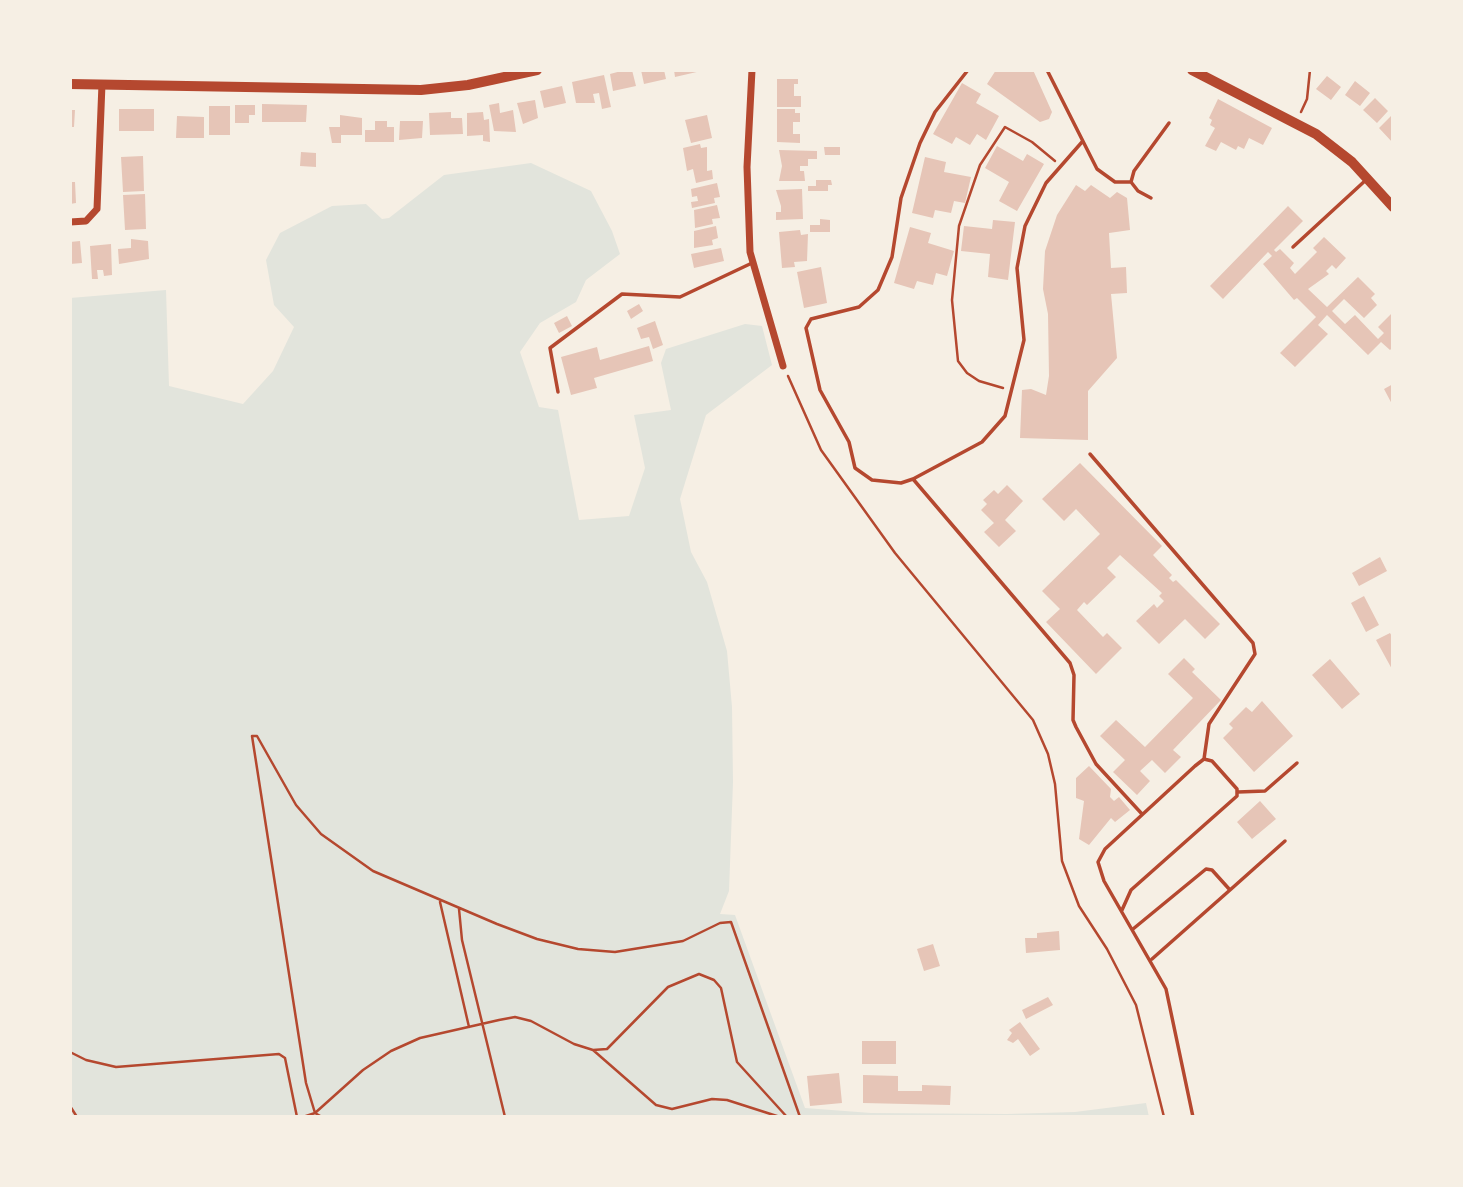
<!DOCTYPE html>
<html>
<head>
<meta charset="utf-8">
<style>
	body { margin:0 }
	#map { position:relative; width:1463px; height:1187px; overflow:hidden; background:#f6efe4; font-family:"Alegreya Sans",sans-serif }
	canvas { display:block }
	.frame { position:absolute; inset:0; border:72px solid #f6efe4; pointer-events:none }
</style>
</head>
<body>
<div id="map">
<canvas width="1463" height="1187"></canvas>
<div class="frame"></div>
</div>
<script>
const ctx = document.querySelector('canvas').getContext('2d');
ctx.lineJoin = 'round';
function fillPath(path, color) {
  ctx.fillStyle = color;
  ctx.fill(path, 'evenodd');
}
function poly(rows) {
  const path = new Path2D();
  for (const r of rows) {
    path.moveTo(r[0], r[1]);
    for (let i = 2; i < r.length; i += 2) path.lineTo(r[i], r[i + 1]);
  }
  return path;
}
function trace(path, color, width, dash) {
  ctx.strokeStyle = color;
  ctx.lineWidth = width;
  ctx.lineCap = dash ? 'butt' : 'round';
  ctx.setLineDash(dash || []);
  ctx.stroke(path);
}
const green = poly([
	[531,163,591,191,612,231,620,254,586,280,576,302,540,323,520,352,539,407,558,410,579,520,629,516,645,468,634,415,671,410,661,363,666,349,745,324,762,326,772,365,706,415,680,499,691,552,707,582,727,651,732,707,733,782,729,891,720,914,735,915,805,1108,871,1113,1007,1114,1075,1112,1146,1103,1149,1117,70,1117,70,298,166,290,169,386,243,404,273,371,294,327,274,305,266,260,280,233,332,206,366,204,382,219,389,218,444,175]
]);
const building = poly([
	[625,70,632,70,636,86,613,91,610,74],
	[641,70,664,70,666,79,644,84],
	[674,70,701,70,701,71,675,77],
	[996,70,1033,70,1052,112,1049,119,1040,122,987,84],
	[604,75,611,107,602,109,599,93,593,94,595,103,576,103,572,82],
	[1327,76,1341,87,1331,100,1316,89],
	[777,79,798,79,798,84,794,84,794,96,801,96,801,107,777,107],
	[1355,81,1370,93,1360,106,1345,95],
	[962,83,981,94,976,103,999,116,986,140,977,134,970,145,956,137,952,144,933,134],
	[562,86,566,103,544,108,540,91],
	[1375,98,1388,111,1377,123,1363,110],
	[1218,99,1272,128,1263,145,1249,138,1244,149,1238,146,1236,150,1221,142,1216,151,1205,146,1215,128,1210,125,1212,120,1209,118],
	[535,100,538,118,523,124,517,103],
	[499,103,500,113,513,110,516,132,494,131,489,105],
	[262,104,307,105,306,122,262,122],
	[235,105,255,105,255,115,249,115,249,123,235,123],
	[209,106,230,106,230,135,209,135],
	[119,109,154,109,154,131,119,131],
	[777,109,795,109,795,113,800,113,800,122,793,122,793,134,800,134,800,143,777,142],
	[70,110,75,110,74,127,70,127],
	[451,112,451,118,462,118,463,134,430,135,429,113],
	[483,112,484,120,489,119,490,142,483,141,483,135,467,136,467,113],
	[340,115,362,118,362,135,341,135,341,143,332,143,329,127,340,127],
	[707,115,712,138,691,143,685,120],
	[177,116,204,117,204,138,176,138],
	[1391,116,1393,118,1393,143,1379,128],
	[375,121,387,121,387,127,394,127,394,142,365,142,365,130,375,130],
	[400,121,423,121,422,138,399,140],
	[700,144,701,148,707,147,707,171,712,170,713,179,696,183,693,169,687,171,683,148],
	[997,146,1023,161,1027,154,1044,164,1017,211,999,201,1009,182,985,168],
	[824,147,840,147,840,155,825,155],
	[779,150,817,151,817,159,808,159,808,166,800,166,800,171,804,171,805,181,779,181,782,166],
	[301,152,316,153,316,167,300,166],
	[143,156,144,191,123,192,121,157],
	[925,157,946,162,944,172,971,177,965,203,954,201,951,213,935,210,933,218,912,213],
	[816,180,831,180,832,185,828,185,828,191,808,191,808,186,816,186],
	[70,182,75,182,76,203,70,204],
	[717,183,720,197,714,198,715,203,692,208,691,202,698,201,697,196,692,197,691,189],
	[1076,185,1085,191,1091,185,1110,198,1117,192,1127,198,1130,230,1109,233,1111,268,1126,267,1127,293,1111,294,1117,358,1088,391,1088,440,1020,438,1022,390,1031,389,1046,395,1049,376,1048,314,1043,289,1045,251,1057,215],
	[802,189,803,219,776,220,776,212,781,212,781,206,776,190],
	[145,194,146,229,125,230,123,195],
	[717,205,720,218,712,219,713,224,695,228,694,210],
	[1288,206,1303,221,1274,250,1276,252,1280,249,1294,263,1290,268,1295,274,1317,252,1313,248,1324,237,1346,258,1336,269,1332,265,1326,271,1329,274,1308,289,1327,307,1358,277,1375,294,1371,298,1377,305,1364,318,1344,299,1332,311,1345,324,1355,315,1378,339,1384,333,1378,327,1393,312,1393,347,1390,350,1381,342,1368,355,1327,315,1318,325,1328,334,1295,367,1280,353,1316,317,1297,298,1294,300,1263,264,1272,256,1268,252,1223,299,1210,286],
	[820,219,830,220,830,232,810,232,810,225,820,225],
	[993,220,1015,222,1008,280,988,277,990,254,961,251,964,226,992,229],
	[716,226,718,238,712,240,713,245,694,248,694,231],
	[910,227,931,233,928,243,954,251,947,276,936,273,933,285,917,281,914,289,894,283],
	[800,230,801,235,808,234,807,261,794,262,795,267,782,268,779,232],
	[131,239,148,241,149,259,119,264,118,249,131,248],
	[80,241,82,263,70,264,70,242],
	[111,244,112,275,104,276,103,270,97,270,98,279,92,279,90,246],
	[721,248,724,261,694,268,691,254],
	[821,267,827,303,804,308,797,272],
	[639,304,643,311,631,319,627,311],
	[567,316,572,326,559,333,554,323],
	[655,321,663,345,653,349,649,337,641,339,637,328],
	[649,346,653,361,594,378,597,388,571,395,561,357,597,347,600,360],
	[1393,384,1393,406,1384,389],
	[1080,463,1162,546,1153,555,1172,575,1169,578,1173,582,1176,580,1220,624,1205,639,1185,619,1159,644,1136,621,1154,604,1157,608,1164,601,1159,596,1162,593,1120,555,1107,568,1116,577,1087,605,1084,602,1077,610,1103,637,1107,633,1122,648,1096,674,1046,622,1060,609,1042,591,1100,534,1076,509,1064,521,1042,499],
	[1007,485,1023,501,1005,520,1016,531,999,547,984,532,994,523,981,510,987,504,983,500,994,490,998,494],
	[1380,557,1387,571,1359,586,1352,573],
	[1364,596,1379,625,1366,632,1351,603],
	[1390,633,1393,638,1393,671,1376,640],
	[1184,658,1195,669,1192,672,1221,700,1173,750,1181,757,1165,773,1152,760,1140,771,1150,781,1137,795,1113,772,1125,760,1100,736,1116,720,1145,747,1193,698,1168,674],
	[1330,659,1360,694,1342,709,1312,675],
	[1262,701,1293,736,1254,772,1223,738,1233,728,1229,724,1246,707,1252,712],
	[1089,766,1111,789,1110,797,1114,801,1119,797,1130,810,1115,822,1111,818,1089,845,1079,839,1084,801,1076,798,1076,778],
	[1260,801,1276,819,1252,839,1237,822],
	[1059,931,1060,950,1026,953,1025,938,1037,938,1037,933],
	[933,944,940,966,924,971,917,949],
	[1048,997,1053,1005,1026,1019,1022,1010],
	[1020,1022,1040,1049,1030,1056,1018,1039,1013,1043,1007,1040,1012,1033,1009,1030],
	[862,1041,896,1041,896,1064,862,1064],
	[839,1073,842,1103,810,1106,807,1076],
	[863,1075,898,1076,898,1091,922,1091,922,1085,951,1086,950,1105,863,1103]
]);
const path = poly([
	[1301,112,1307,99,1310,70],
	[788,376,821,450,895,553,1033,720,1048,754,1055,784,1062,861,1079,906,1107,949,1136,1005,1164,1117],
	[1003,388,979,381,967,373,958,361,952,300,959,226,980,165,1005,127,1032,142,1055,161],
	[440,902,469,1027],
	[459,909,462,940,505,1117],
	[593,1050,656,1105,672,1109,712,1099,727,1100,780,1117],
	[70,1052,86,1060,116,1067,279,1054,285,1058,297,1117],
	[70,1106,77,1117],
	[303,1117,315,1113,363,1070,391,1051,420,1038,499,1020,515,1017,531,1021,574,1044,593,1050,607,1049,668,987,699,974,714,980,721,988,737,1062,787,1117],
	[322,1117,315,1113,306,1083,252,736,257,736,296,805,321,834,373,871,497,924,537,939,578,949,615,952,683,941,720,923,731,922,800,1117]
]);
const service = poly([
	[968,70,935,112,920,143,901,198,892,257,878,290,859,307,811,319,806,328,820,390,849,442,855,468,872,480,901,483,913,479,982,442,1005,416,1024,340,1017,268,1025,226,1046,183,1082,142],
	[1047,70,1097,169,1115,182,1131,182],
	[1131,182,1134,171,1169,123],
	[1131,182,1138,191,1151,198],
	[1293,247,1367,179],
	[558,392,550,348,622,294,680,297,752,263],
	[1090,454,1253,643,1255,654,1209,724,1204,759],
	[913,479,1070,663,1074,675,1073,720,1076,727,1096,764,1142,814],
	[1238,792,1265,791,1297,763],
	[1230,890,1285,841],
	[1122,910,1131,890,1237,796,1237,789,1212,761,1204,759,1195,766,1105,849,1098,862,1104,881,1166,989,1193,1117],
	[1133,929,1206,869,1212,870,1230,890,1152,959]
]);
const minor = poly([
	[752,70,747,167,750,252,783,366],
	[70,222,86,221,97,209,102,84]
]);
const tertiary = poly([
	[1192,70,1316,134,1352,162,1393,207],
	[70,84,421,90,468,85,537,70]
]);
fillPath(green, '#e2e4dc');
fillPath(building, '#e6c5b7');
trace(path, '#b5482f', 2.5);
trace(service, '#b5482f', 3.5);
trace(minor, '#b5482f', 7);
trace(tertiary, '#b5482f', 10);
</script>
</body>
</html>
